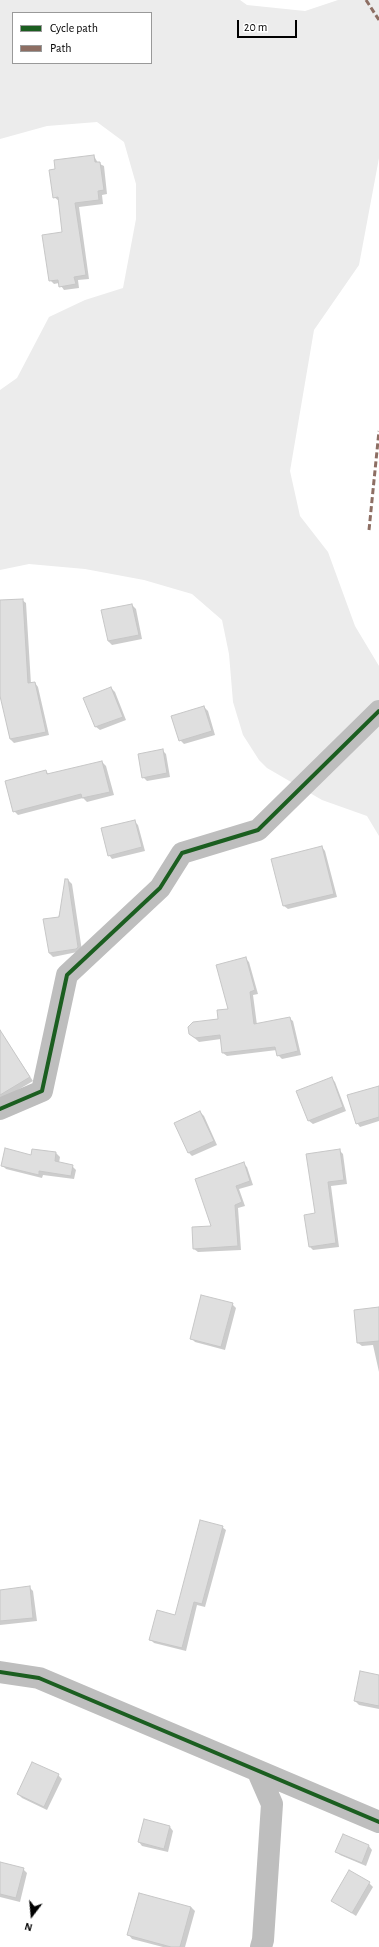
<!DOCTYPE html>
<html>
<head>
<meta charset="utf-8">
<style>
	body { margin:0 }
	#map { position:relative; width:379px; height:1947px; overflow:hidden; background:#fff; font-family:"Alegreya Sans",sans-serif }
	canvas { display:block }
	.legend { position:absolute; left:12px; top:12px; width:140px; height:52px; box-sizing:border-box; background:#fff; border:1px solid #999; margin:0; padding:5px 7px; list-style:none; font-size:12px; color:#000 }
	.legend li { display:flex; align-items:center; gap:8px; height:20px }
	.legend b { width:20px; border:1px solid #999 }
	.north { position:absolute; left:12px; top:1895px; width:40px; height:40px; -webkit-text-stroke:3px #fff; paint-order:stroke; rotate:196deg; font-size:11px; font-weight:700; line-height:16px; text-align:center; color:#000 }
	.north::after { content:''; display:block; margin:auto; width:14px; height:18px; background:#000; clip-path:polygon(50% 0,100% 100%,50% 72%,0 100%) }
	.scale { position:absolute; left:237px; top:20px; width:60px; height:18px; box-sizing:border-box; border:2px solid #000; border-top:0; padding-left:5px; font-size:12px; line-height:14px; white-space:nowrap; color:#000; -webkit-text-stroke:3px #fff; paint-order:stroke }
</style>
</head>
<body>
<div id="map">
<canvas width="379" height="1947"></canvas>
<ul class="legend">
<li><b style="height:5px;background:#1b5e20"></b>Cycle path</li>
<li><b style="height:5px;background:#8d6e63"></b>Path</li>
</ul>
<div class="north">N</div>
<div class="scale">20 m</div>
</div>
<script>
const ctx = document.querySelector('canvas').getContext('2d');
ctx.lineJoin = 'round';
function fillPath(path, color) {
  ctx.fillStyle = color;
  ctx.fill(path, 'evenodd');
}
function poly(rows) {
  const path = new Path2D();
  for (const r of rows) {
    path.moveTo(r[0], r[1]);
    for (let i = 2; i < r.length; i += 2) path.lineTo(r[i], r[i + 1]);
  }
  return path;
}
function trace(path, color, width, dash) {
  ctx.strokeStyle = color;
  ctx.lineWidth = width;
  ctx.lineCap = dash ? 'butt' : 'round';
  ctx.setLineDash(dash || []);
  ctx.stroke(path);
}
const green = poly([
	[0,0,240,0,247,5,305,11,338,0,379,0,379,158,359,265,314,330,290,471,300,516,328,552,355,626,379,666,379,836,367,816,322,800,267,768,259,760,243,735,233,702,229,654,222,620,192,594,144,580,85,569,29,564,0,570,0,390,17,378,49,317,85,300,123,288,136,219,136,184,124,142,97,122,47,126,0,139],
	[13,13,151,13,151,63,13,63]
]);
const shadow = poly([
	[94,156,98,163,104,166,107,194,102,195,103,204,79,207,89,279,78,280,79,288,64,290,59,283,54,284,50,280,64,233,59,201,54,197,56,170,55,161],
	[22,600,26,603,31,684,35,683,38,687,49,735,14,743,10,739,0,691,0,601],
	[132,605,136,609,142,639,112,645,108,641],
	[111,688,115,692,126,720,100,730,96,727],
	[204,707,208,711,215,735,184,744,180,740],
	[162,750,166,754,170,777,147,781,143,777],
	[102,762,106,766,114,795,87,802,83,798,18,815,14,811,46,771,49,775],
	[134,821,138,825,145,851,112,859,109,855],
	[322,847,325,851,337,897,288,909,284,906],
	[68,880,72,884,82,951,53,957,49,953],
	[245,958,249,962,258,994,253,995,257,1025,289,1018,293,1021,301,1055,282,1059,278,1055,277,1050,227,1056,223,1053,221,1039,199,1042,190,1034,219,1020,230,1010],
	[0,1031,33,1081,1,1100,0,1099],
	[331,1078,335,1082,346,1111,313,1124,309,1121],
	[379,1087,379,1121,360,1127,357,1123],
	[200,1112,204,1116,217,1145,192,1156,189,1153],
	[339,1150,343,1154,347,1184,331,1186,339,1247,313,1250,309,1246,316,1214],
	[56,1153,60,1157,59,1163,72,1166,76,1170,74,1179,43,1175,42,1178,6,1169,2,1165,32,1156],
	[244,1164,247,1167,253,1185,239,1189,245,1206,238,1208,241,1250,198,1252,194,1249,212,1227],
	[232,1304,236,1308,225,1350,195,1342,191,1338],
	[379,1308,379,1372,373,1345,362,1346,358,1343],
	[222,1527,226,1530,205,1607,197,1605,186,1651,154,1643,150,1639,175,1616],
	[29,1587,33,1591,37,1621,0,1625,0,1591],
	[379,1676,379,1709,359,1705,355,1701],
	[58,1775,62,1779,47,1810,22,1798,18,1794],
	[170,1827,173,1831,168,1852,142,1846,139,1842],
	[369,1846,372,1850,366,1866,340,1855,337,1852],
	[0,1863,23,1869,27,1873,20,1902,0,1897],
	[369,1883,373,1887,356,1916,332,1900],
	[191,1907,195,1911,185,1947,163,1947,132,1939,129,1935]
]);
const building = poly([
	[94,155,95,162,100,162,104,190,98,191,99,200,75,203,86,275,74,277,76,284,59,287,58,280,49,281,42,235,62,232,58,197,53,198,49,170,55,169,54,160,94,155],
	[23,599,28,683,35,682,46,732,10,739,0,696,0,600,23,599],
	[132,604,139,635,108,641,101,610,132,604],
	[111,687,123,717,95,727,83,698,111,687],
	[204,706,212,731,179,741,171,716,204,706],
	[163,749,167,773,142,778,138,754,163,749],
	[102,761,110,792,82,798,81,794,13,812,5,781,46,770,47,774,102,761],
	[135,820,142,847,108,856,101,828,135,820],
	[322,846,334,894,283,906,271,859,322,846],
	[65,879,68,879,78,947,76,949,49,953,43,919,59,917,65,879],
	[246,957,255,990,250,992,254,1024,290,1017,298,1051,277,1056,275,1047,222,1053,220,1035,195,1038,189,1034,188,1027,193,1022,218,1019,217,1010,228,1009,216,965,246,957],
	[0,1030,30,1077,0,1095,0,1030],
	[332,1077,343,1107,308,1121,296,1091,332,1077],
	[379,1086,379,1117,356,1124,347,1095,379,1086],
	[200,1111,214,1141,188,1153,174,1123,200,1111],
	[5,1148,31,1155,32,1149,56,1152,55,1161,73,1165,71,1176,39,1171,39,1175,1,1166,5,1148],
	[340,1149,344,1180,328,1182,336,1243,309,1247,304,1215,315,1213,306,1154,340,1149],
	[244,1162,250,1181,236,1186,242,1202,235,1205,238,1246,193,1249,192,1227,211,1226,195,1179,244,1162],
	[201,1295,233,1303,221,1347,190,1339,201,1295],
	[379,1307,379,1341,357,1343,354,1310,379,1307],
	[200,1520,223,1526,202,1604,194,1602,182,1648,149,1640,157,1610,175,1615,200,1520],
	[30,1586,33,1618,0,1621,0,1590,30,1586],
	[360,1671,379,1675,379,1706,354,1701,360,1671],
	[32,1762,59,1774,44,1807,17,1794,32,1762],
	[144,1819,170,1826,164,1849,138,1842,144,1819],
	[343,1834,369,1845,362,1863,335,1852,343,1834],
	[0,1862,24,1868,16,1898,0,1894,0,1862],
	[349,1870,370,1882,352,1913,331,1901,349,1870],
	[139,1893,191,1907,180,1947,171,1947,127,1935,139,1893]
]);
const minor = poly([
	[0,1109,42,1091,67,975,160,888,182,853,258,830,379,711],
	[0,1672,39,1678,379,1822],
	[258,1772,272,1804,263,1940,261,1947]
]);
const quiet = poly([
	[366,0,379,20],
	[369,530,379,431]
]);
const cycleway = poly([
	[0,1109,42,1091,67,975,160,888,182,853,258,830,379,711],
	[0,1672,39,1678,379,1822]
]);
fillPath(green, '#ececec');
fillPath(shadow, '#0003');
fillPath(building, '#dfdfdf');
trace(building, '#c7c7c7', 1);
trace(minor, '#bebebe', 22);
trace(quiet, '#8d6e63', 3, [6, 3]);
trace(cycleway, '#1b5e20', 4);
</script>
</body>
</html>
